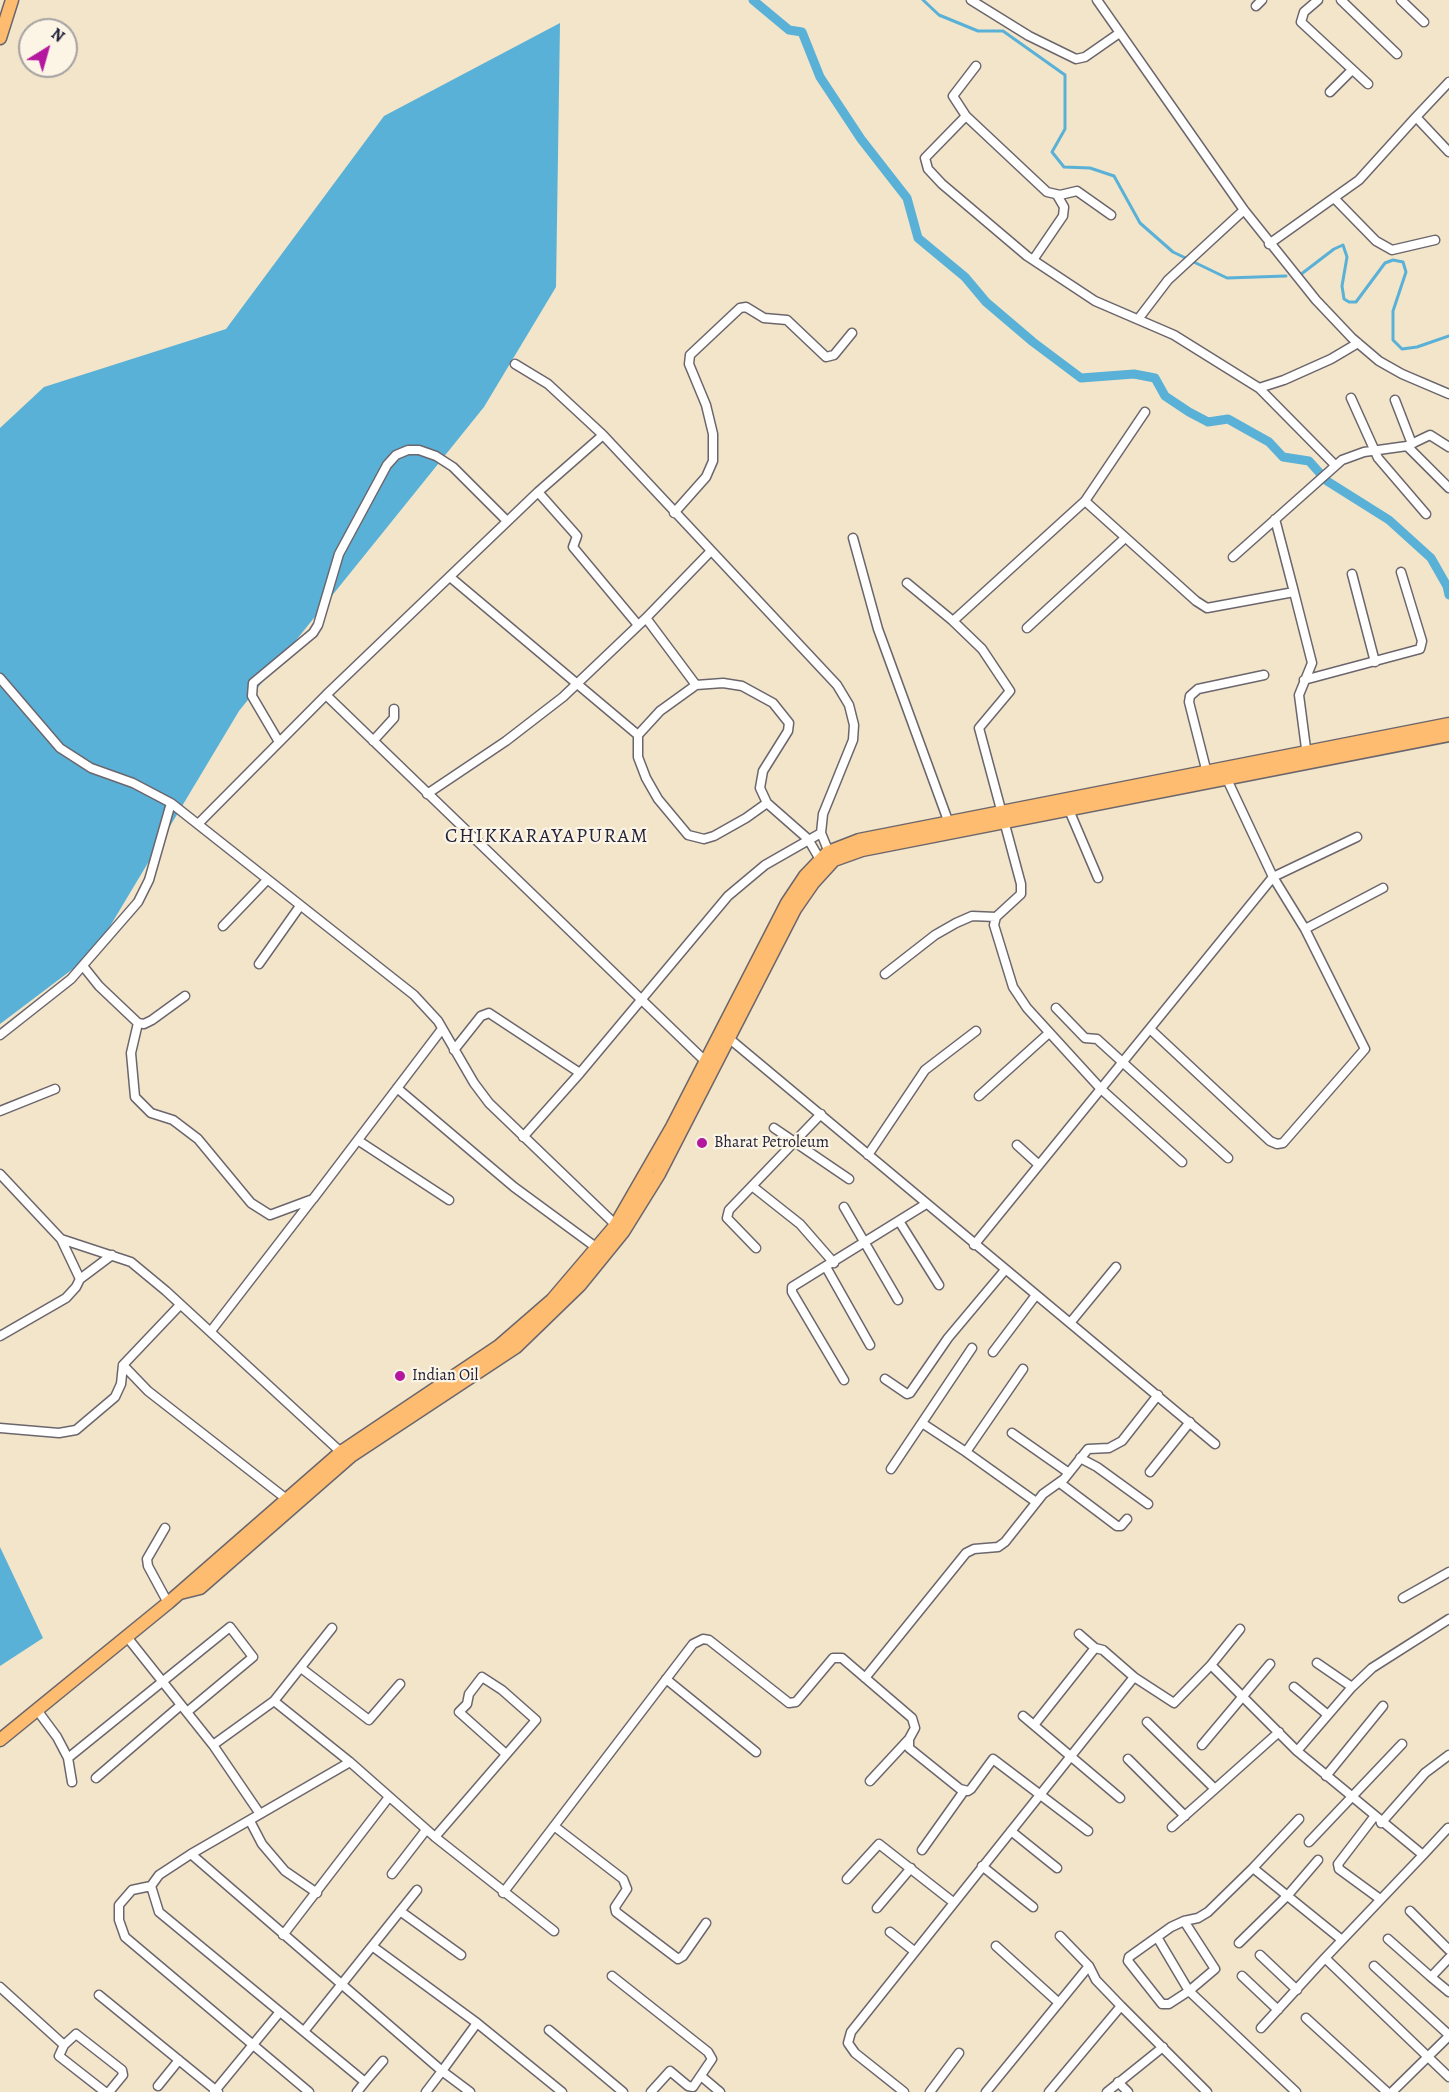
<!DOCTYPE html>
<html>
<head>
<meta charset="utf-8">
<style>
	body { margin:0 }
	#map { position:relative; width:1449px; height:2092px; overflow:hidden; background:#f3e5c9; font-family:Alegreya,serif }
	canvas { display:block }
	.north { position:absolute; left:18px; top:18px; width:60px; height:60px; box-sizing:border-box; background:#fcf5e5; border:2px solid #a5a1a1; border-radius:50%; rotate:37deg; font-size:16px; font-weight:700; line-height:24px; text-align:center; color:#22223b }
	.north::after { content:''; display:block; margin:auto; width:21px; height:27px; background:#b5179e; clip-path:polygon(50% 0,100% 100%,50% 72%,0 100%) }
</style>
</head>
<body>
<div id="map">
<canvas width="1449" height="2092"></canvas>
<div class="north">N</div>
</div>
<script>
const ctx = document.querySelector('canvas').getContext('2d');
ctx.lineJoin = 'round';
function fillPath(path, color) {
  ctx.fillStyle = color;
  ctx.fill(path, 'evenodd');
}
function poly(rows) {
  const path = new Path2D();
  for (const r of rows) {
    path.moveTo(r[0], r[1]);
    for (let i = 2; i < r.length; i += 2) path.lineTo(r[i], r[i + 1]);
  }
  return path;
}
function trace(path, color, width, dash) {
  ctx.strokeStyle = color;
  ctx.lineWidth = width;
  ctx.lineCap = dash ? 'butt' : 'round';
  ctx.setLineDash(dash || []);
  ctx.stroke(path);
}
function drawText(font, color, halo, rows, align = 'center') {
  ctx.font = font + ' Alegreya,serif';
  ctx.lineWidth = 4.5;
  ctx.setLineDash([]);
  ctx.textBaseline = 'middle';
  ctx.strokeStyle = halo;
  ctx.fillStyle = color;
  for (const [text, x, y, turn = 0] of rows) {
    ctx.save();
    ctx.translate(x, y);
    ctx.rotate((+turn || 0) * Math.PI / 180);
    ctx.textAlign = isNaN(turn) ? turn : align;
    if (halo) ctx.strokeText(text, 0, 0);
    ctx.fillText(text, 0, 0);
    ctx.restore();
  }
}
const water = poly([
	[560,23,556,287,484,407,239,711,94,953,0,1024,0,428,44,387,226,329,384,116],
	[0,1547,43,1638,0,1666]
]);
const stream = poly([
	[923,0,939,15,978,31,1003,31,1065,75,1065,129,1052,152,1064,167,1090,168,1114,176,1140,223,1173,252,1227,278,1286,276],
	[1300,275,1334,249,1343,245,1347,257,1342,286,1344,299,1349,302,1356,302,1385,263,1393,260,1403,262,1406,272,1393,311,1393,340,1402,349,1417,347,1449,336]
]);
const canal = poly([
	[753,0,789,30,802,32,820,77,861,139,907,198,918,238,965,277,986,302,1033,342,1081,378,1134,374,1155,378,1165,396,1189,412,1208,422,1228,419,1269,442,1283,457,1309,461,1327,481,1389,520,1431,558,1447,586,1449,595]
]);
const minor = poly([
	[971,0,1029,36,1076,59,1085,57,1118,34],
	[1097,0,1244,210,1316,300,1352,338,1379,361,1402,374,1449,394],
	[1318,0,1304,12,1301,22,1368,84],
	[1341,0,1397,54],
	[1401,0,1424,22],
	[1256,6,1262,0],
	[976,66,953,96,966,116,1047,192,1060,195,1077,191,1111,215],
	[1449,82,1416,117,1449,152],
	[1330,92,1352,70],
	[966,116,925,158,928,169,942,184,1027,256,1095,301,1174,335,1259,388,1335,465],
	[1334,198,1376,241,1392,250,1435,240],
	[1269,244,1359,180,1416,117],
	[1033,260,1063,216,1064,207,1057,195],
	[1139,318,1168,280,1244,210],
	[515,364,548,384,603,435],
	[1259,388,1284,380,1331,359,1358,343],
	[1351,398,1378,458,1426,514],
	[1395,400,1412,444],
	[1407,446,1449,488],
	[538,492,577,536,573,547,638,625],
	[1085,501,1145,412],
	[674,513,706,477,713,461,713,434,706,405,689,364,690,355,740,308,746,307,764,318,787,320,826,357,834,355,852,333],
	[1275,519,1294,592],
	[853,538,878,629,950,826],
	[1233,557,1342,460,1364,452,1407,446,1430,435,1449,447],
	[1352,574,1375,662],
	[450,577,638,735,660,711,696,685,723,683,742,686,773,703,789,723,788,731,763,771,760,788,767,803,808,839,822,863],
	[907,583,953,621],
	[1027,628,1125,538],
	[0,678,60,748,91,768,133,783,171,803,414,995,438,1021,474,1083,489,1103,619,1228],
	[1304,680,1420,649,1422,641,1401,572],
	[696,685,646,618,710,552],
	[326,695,705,1061],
	[638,735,638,757,646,778,658,799,688,835,704,839,714,836,746,818,767,803],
	[373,741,394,718,394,709],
	[279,742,252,696,253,683,313,633,318,625,339,554,387,465,396,455,408,450,419,450,436,456,453,467,507,521],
	[1207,773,1189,702,1190,696,1198,689,1264,675],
	[427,794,506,741,563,697,646,618],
	[1069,810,1098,878],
	[198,824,326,695,538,492,603,435,837,685,849,705,854,725,853,740,823,814,821,833,830,855],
	[223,926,267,880],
	[1305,929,1383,888],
	[259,964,300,906],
	[83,966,99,986,138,1023,144,1024,152,1020,185,996],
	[885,974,935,935,956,923,972,916,996,917],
	[1056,1008,1085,1038,1097,1039,1228,1158],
	[138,1023,131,1053,135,1097,151,1113,173,1120,198,1139,251,1203,270,1215,313,1199,442,1029],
	[1150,1029,1270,1141,1277,1144,1283,1143,1365,1049,1305,929,1273,877,1357,837],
	[0,1035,71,979,138,902,149,880,171,803],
	[725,1035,1215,1444],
	[454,1050,481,1016,489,1013,580,1073],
	[397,1088,514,1187,597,1248],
	[979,1096,1049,1033],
	[0,1111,55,1089],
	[774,1128,849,1179],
	[523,1137,580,1073,728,896,765,865,821,833],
	[359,1141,449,1200],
	[1017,1145,1039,1165],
	[868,1155,925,1070,976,1031],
	[1182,1162,1101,1089,1027,1008,1013,987,994,925,996,917,1021,894,1021,884,979,728,1010,691,982,649,953,621,1085,501,1196,601,1207,608,1294,592,1312,663,1299,695,1307,756],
	[0,1174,61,1239,131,1262,166,1291,344,1455],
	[752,1186,800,1224,834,1263],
	[844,1207,898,1300],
	[899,1221,939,1285],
	[974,1245,1273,877,1225,775],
	[756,1248,727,1218,729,1210,821,1114],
	[826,1267,870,1345],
	[80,1279,112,1255],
	[1070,1323,1116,1267],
	[211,1331,312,1200],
	[0,1336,66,1298,76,1287,80,1279,61,1239],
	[993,1352,1036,1295],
	[123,1365,148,1391,289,1501],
	[1023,1369,966,1452,1036,1502],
	[885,1379,907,1394,910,1393,948,1338,1005,1270],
	[844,1380,792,1292,792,1287,926,1204],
	[922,1423,966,1452],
	[0,1428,59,1433,76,1430,115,1397,121,1384,123,1365,180,1305],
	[1012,1433,1069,1473],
	[1080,1458,1097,1467,1148,1504],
	[891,1469,972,1348],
	[1150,1472,1190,1422],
	[1060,1483,1117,1526,1121,1526,1127,1519],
	[165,1528,147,1559,148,1566,168,1603],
	[1403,1598,1449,1572],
	[1079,1634,1095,1648],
	[127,1637,213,1745,260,1814],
	[1317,1663,1352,1687],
	[1211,1665,1240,1629],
	[301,1668,369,1720,400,1684],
	[865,1678,966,1553,974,1549,998,1547,1005,1542,1043,1494,1064,1479,1088,1449,1109,1448,1122,1441,1158,1395],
	[666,1679,756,1752],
	[1294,1687,1328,1715],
	[274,1701,332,1628],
	[37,1710,57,1737,68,1758,72,1782],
	[1023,1716,1120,1798],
	[1147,1722,1215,1789,1279,1732],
	[1034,1725,1095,1648,1103,1650,1134,1677,1174,1703,1211,1665,1297,1751,1423,1855,1325,1958,1449,2077],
	[213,1745,274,1701,350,1762,435,1837,554,1931],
	[1202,1745,1270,1664],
	[1297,1751,1352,1687,1372,1668,1449,1619],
	[68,1758,230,1627,253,1657,187,1712],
	[1128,1759,1185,1816],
	[350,1762,191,1854,159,1875,151,1886,159,1912,365,2082,357,2092],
	[1326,1776,1383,1706],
	[96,1778,181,1705],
	[870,1781,908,1740],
	[1374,1817,1338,1864,1339,1869,1380,1899],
	[1299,1819,1253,1868,1342,1940],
	[250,1821,262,1844,285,1871,317,1893],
	[1381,1823,1425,1773,1449,1755],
	[554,1826,623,1879,627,1889,615,1907,616,1912,678,1959,683,1956,706,1923],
	[1172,1827,1215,1789],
	[1011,1831,1057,1868],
	[435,1837,536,1720,502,1690,482,1677,469,1694,467,1704,459,1712,506,1754],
	[1309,1842,1402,1744],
	[922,1850,964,1791],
	[191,1854,442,2071,426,2092],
	[1423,1855,1448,1828],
	[982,1866,1033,1907],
	[392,1874,426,1830],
	[847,1879,879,1844,953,1902],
	[151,1886,132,1890,119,1905,119,1920,125,1937,309,2092],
	[503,1893,693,1644,703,1639,709,1640,789,1703,796,1702,833,1658,842,1658,912,1718,915,1728,909,1739,909,1748,960,1789,968,1791,971,1789,993,1759,1088,1831],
	[877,1908,911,1868],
	[400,1911,461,1955],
	[1410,1911,1449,1950],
	[1184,1921,1215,1969,1189,1991,1169,2004,1162,2004,1128,1961,1129,1957,1171,1927,1184,1921,1198,1918,1208,1912,1253,1868],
	[890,1932,914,1951],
	[283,1935,389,1797],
	[1060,1936,1089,1966],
	[1157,1937,1189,1991,1296,2092],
	[1388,1939,1431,1977,1449,1958],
	[1239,1943,1288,1895,1318,1860],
	[372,1946,477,2023,562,2092],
	[996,1946,1059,2003],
	[1260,1955,1297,1990],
	[1374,1966,1449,2035],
	[612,1976,708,2052,712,2059,693,2087,688,2086,670,2071,651,2092],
	[1242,1976,1278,2010],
	[1431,1977,1449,1992],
	[0,1987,64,2045,59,2056,105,2092],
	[99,1995,218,2092],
	[1121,2006,1207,2092],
	[1306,2018,1387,2092],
	[1261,2028,1325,1958],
	[305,2030,417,1890],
	[549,2030,623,2092],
	[64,2045,76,2034,122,2070,123,2075,109,2092],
	[701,2076,720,2092],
	[365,2082,383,2061],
	[1118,2082,1128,2092],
	[158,2086,179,2060],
	[214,2092,279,2013],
	[470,2092,442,2071,477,2023],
	[904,2092,855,2053,848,2043,851,2032,1134,1677],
	[930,2092,959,2053],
	[986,2092,1089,1966,1096,1980,1121,2006,1049,2092],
	[1107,2092,1163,2047],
	[1392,2092,1449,2036]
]);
const primary = poly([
	[0,38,12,0],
	[180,1593,200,1588,351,1456,516,1347,580,1285,623,1232,659,1174,795,909,813,883,834,860,862,850,1449,735],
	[0,1740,168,1603,341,1452,499,1346,552,1300,615,1226,672,1127,787,903,805,876,828,852,859,840,1449,724]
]);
const markers = [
	[702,1143,6,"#b5179e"],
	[400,1376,6,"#b5179e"]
];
const poiNames = [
	["Bharat Petroleum",714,1143],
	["Indian Oil",412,1376]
];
const quarterNames = [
	["CHIKKARAYAPURAM",547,837]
];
fillPath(water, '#5ab1d7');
trace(stream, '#5ab1d7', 3);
trace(canal, '#5ab1d7', 9);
trace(minor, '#6b666d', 11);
trace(primary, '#6b666d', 15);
trace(minor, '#fff', 8);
trace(primary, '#fdbc6f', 12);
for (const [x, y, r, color] of markers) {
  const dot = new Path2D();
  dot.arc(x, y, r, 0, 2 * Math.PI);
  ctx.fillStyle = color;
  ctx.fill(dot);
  trace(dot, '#fcf5e5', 2);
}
drawText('16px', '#22223b', '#fcf5e5', poiNames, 'left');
ctx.letterSpacing = '1.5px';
drawText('20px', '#22223b', '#fcf5e5', quarterNames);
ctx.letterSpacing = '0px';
</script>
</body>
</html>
